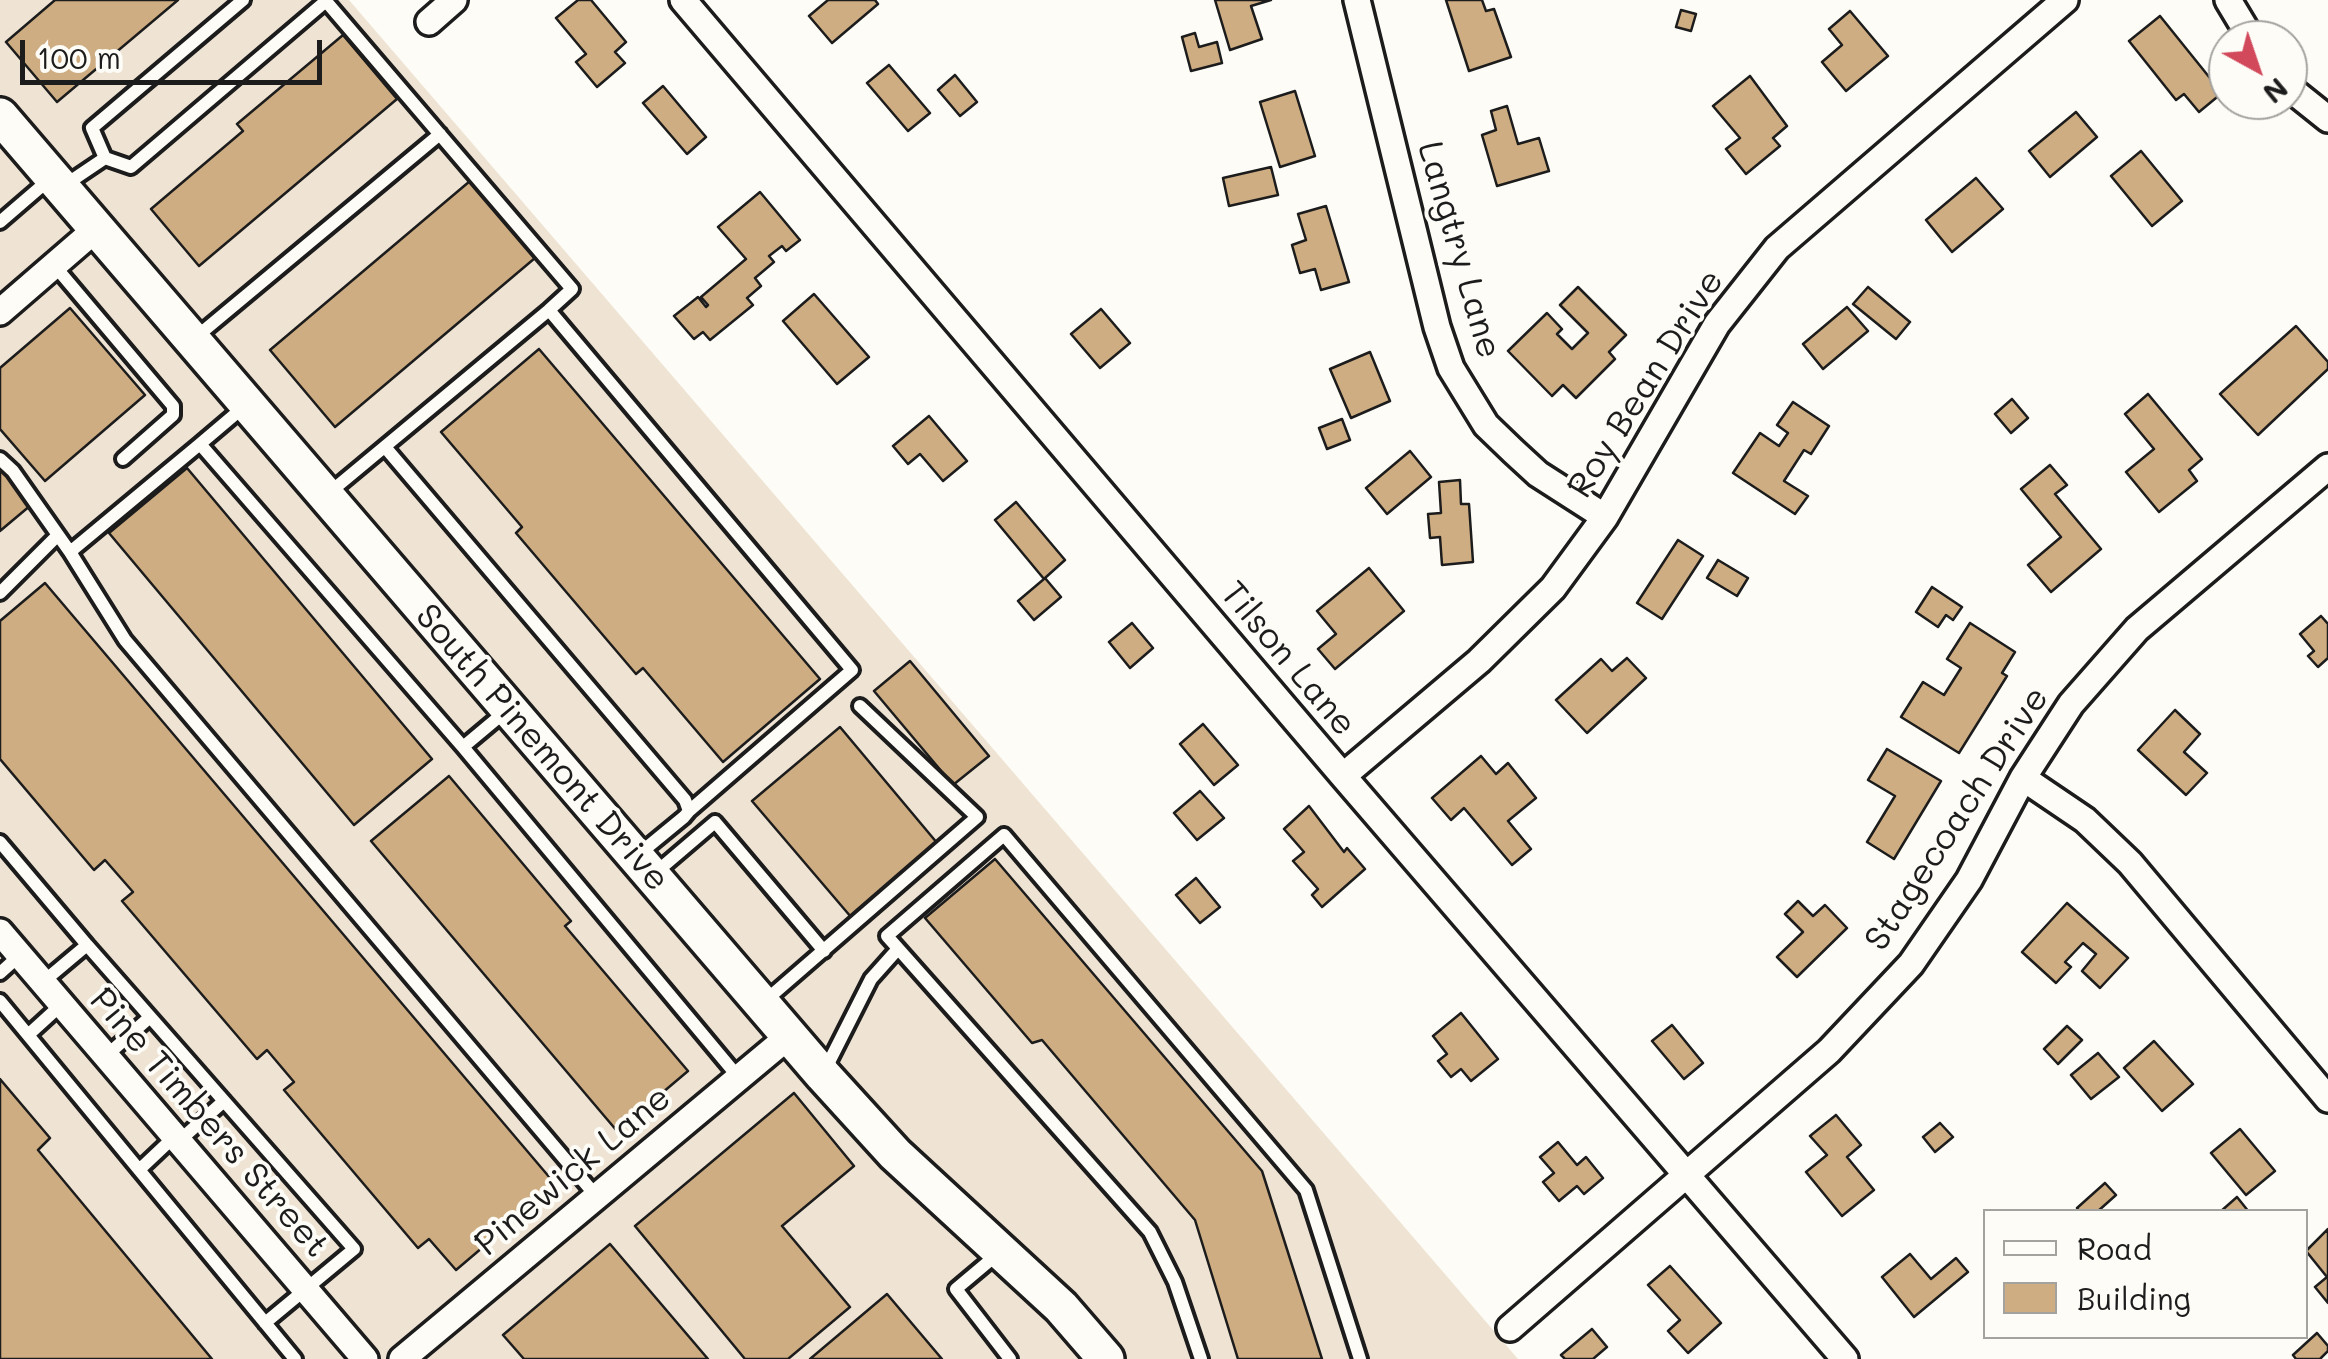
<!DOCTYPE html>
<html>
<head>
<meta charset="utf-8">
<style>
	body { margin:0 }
	#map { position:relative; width:2328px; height:1359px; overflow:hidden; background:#fdfcf7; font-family:Mali,sans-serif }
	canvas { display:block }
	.legend { position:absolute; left:1983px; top:1209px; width:325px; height:130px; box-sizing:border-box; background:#fdfcf7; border:2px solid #a3a29f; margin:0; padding:12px 18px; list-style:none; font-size:30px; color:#1c1c1c }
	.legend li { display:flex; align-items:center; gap:20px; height:50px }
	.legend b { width:50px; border:2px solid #a3a29f }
	.north { position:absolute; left:2208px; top:20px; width:100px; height:100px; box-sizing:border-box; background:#fdfcf7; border:2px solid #a3a29f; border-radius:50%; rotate:140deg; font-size:28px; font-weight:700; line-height:40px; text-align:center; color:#1c1c1c }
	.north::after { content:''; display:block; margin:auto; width:35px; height:45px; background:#d1495b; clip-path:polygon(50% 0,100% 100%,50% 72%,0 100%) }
	.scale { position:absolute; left:20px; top:40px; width:302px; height:45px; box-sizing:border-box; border:5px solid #1c1c1c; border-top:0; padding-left:12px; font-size:30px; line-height:35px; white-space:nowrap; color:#1c1c1c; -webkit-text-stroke:8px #fdfcf7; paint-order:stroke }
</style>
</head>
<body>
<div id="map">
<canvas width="2328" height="1359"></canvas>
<ul class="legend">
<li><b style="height:12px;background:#fdfcf7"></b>Road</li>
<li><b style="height:28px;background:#cfad82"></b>Building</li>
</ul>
<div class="north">N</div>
<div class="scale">100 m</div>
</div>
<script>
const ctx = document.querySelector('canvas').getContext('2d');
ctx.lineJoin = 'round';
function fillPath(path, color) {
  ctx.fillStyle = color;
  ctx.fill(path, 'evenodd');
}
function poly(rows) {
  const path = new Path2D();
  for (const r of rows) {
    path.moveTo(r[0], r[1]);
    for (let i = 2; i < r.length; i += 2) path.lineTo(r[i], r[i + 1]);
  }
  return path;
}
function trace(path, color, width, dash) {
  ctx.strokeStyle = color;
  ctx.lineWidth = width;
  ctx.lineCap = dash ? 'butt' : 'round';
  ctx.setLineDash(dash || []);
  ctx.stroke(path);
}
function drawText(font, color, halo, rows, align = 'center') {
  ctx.font = font + ' Mali,sans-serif';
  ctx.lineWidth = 8;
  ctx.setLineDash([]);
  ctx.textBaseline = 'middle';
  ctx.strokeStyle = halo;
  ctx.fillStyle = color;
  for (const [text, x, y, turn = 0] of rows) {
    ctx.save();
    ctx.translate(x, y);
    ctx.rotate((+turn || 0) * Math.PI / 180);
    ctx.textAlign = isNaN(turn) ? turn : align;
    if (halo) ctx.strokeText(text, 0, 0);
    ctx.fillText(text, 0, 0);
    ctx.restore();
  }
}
const built = poly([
	[0,0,349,0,1518,1359,0,1359]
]);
const building = poly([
	[55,0,178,0,57,102,6,42,55,0],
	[578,0,591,0,626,42,615,52,625,63,597,87,576,62,586,54,556,18,578,0],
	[828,0,875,0,878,4,832,43,809,16,828,0],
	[1215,0,1271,0,1251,6,1262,39,1230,50,1215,0],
	[1446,0,1482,0,1486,11,1494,9,1511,57,1469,71,1446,0],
	[1681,10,1696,14,1691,31,1676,27,1681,10],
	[1850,11,1888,56,1846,91,1822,62,1842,45,1829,29,1850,11],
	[2160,16,2222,93,2199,112,2184,94,2176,100,2129,41,2160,16],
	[1195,33,1199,47,1217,42,1222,63,1191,71,1182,37,1195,33],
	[343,35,397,99,199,266,151,209,243,131,237,124,343,35],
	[889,65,930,113,908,131,867,83,889,65],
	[955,75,977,102,960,116,938,90,955,75],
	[1750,76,1787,126,1773,138,1780,146,1746,174,1726,149,1740,138,1713,106,1750,76],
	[663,86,706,137,687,154,643,103,663,86],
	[1295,91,1315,156,1280,167,1260,102,1295,91],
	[1507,106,1518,144,1539,138,1549,171,1497,186,1482,135,1496,130,1491,111,1507,106],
	[2076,112,2097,137,2050,177,2029,151,2076,112],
	[2141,151,2182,201,2152,226,2111,176,2141,151],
	[1271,167,1278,195,1229,206,1223,178,1271,167],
	[1976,178,2003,209,1952,252,1926,220,1976,178],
	[470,181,535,258,335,427,270,350,470,181],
	[760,192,800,240,786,251,782,246,769,256,774,262,755,278,761,286,747,298,753,305,710,340,703,332,694,339,674,316,698,297,706,307,708,305,701,297,746,259,718,227,760,192],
	[1326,206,1349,282,1321,290,1315,269,1300,273,1292,245,1306,240,1298,214,1326,206],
	[1578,287,1626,335,1609,352,1615,359,1576,398,1563,385,1552,396,1508,351,1547,313,1562,329,1557,334,1572,349,1588,333,1560,305,1578,287],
	[1868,287,1910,322,1896,339,1853,304,1868,287],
	[814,294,869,357,837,384,783,321,814,294],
	[1847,307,1868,331,1823,369,1803,344,1847,307],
	[70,308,145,395,45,481,0,429,0,368,70,308],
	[1101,309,1130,343,1100,368,1071,334,1101,309],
	[2296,326,2328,362,2328,369,2258,435,2220,394,2296,326],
	[539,349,820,679,723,762,643,668,636,674,516,533,522,527,441,432,539,349],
	[1370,352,1390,401,1351,418,1330,369,1370,352],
	[2148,394,2202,459,2189,470,2197,481,2159,512,2126,472,2154,449,2125,414,2148,394],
	[2012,399,2028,418,2011,433,1995,414,2012,399],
	[1793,402,1829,426,1811,454,1804,450,1784,481,1808,496,1795,514,1733,473,1760,433,1779,446,1788,433,1777,425,1793,402],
	[929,416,967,461,943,481,920,454,908,464,893,446,929,416],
	[1342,419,1350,440,1327,449,1319,428,1342,419],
	[1410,451,1431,477,1387,514,1366,488,1410,451],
	[2050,465,2067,485,2055,494,2101,549,2051,592,2028,565,2061,537,2021,489,2050,465],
	[0,468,31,505,0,531,0,468],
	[187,468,432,759,354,825,109,533,187,468],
	[1460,480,1461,504,1469,504,1473,562,1442,565,1440,537,1430,538,1428,514,1441,513,1439,482,1460,480],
	[1016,502,1065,560,1045,578,1061,597,1034,620,1018,601,1044,579,995,520,1016,502],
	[1678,540,1703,556,1662,619,1637,603,1678,540],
	[1718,560,1748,578,1737,596,1707,578,1718,560],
	[1369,568,1404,611,1335,669,1318,649,1336,634,1317,611,1369,568],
	[45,583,556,1185,456,1270,429,1239,418,1248,284,1090,294,1082,267,1050,257,1059,122,901,133,892,105,860,94,870,0,759,0,621,45,583],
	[1932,587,1962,607,1953,620,1946,615,1938,627,1916,612,1932,587],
	[2321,616,2328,624,2328,658,2318,667,2308,656,2314,651,2300,634,2321,616],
	[1132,623,1153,648,1130,668,1109,642,1132,623],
	[1970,623,2015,652,2002,673,2007,676,1959,753,1901,717,1923,682,1944,695,1961,668,1947,659,1970,623],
	[1627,658,1646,678,1587,733,1556,700,1601,659,1612,671,1627,658],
	[910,661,989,756,953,785,874,691,910,661],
	[2175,710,2200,734,2184,752,2207,773,2186,795,2138,750,2175,710],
	[1203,724,1238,765,1214,785,1180,744,1203,724],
	[840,727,938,844,851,917,752,801,840,727],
	[1887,749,1941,781,1894,859,1867,842,1895,796,1868,780,1887,749],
	[1481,756,1496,774,1508,763,1536,798,1508,821,1531,849,1512,865,1464,808,1451,820,1432,798,1481,756],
	[449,776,571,921,565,926,688,1071,617,1131,371,841,449,776],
	[1200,791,1224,818,1197,840,1174,813,1200,791],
	[1309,806,1344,852,1347,848,1365,869,1322,907,1312,895,1318,889,1293,861,1304,852,1284,829,1309,806],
	[995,859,1262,1171,1322,1359,1238,1359,1195,1220,1042,1040,1032,1043,925,918,995,859],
	[1196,878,1220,907,1200,923,1176,895,1196,878],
	[1798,901,1813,916,1825,905,1847,928,1797,977,1777,957,1803,932,1785,914,1798,901],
	[2067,903,2128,958,2100,988,2082,971,2096,954,2083,943,2065,962,2071,967,2056,983,2022,952,2067,903],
	[1461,1013,1498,1059,1471,1081,1461,1069,1451,1077,1438,1061,1447,1054,1433,1036,1461,1013],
	[1672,1025,1703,1063,1684,1079,1652,1041,1672,1025],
	[2067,1026,2082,1040,2058,1064,2044,1049,2067,1026],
	[2154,1041,2193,1084,2162,1111,2124,1068,2154,1041],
	[2098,1053,2119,1077,2091,1099,2071,1075,2098,1053],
	[0,1079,50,1138,38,1150,212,1359,0,1359,0,1079],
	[794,1093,854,1166,782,1226,850,1307,788,1359,745,1359,635,1226,794,1093],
	[1836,1115,1861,1145,1847,1157,1874,1190,1842,1216,1806,1172,1827,1155,1810,1136,1836,1115],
	[1940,1123,1953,1137,1935,1152,1923,1137,1940,1123],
	[2240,1129,2275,1171,2246,1195,2211,1153,2240,1129],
	[1558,1142,1577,1165,1586,1157,1603,1178,1584,1194,1577,1186,1559,1201,1543,1182,1554,1173,1540,1157,1558,1142],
	[2105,1183,2116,1195,2097,1212,2080,1212,2077,1208,2105,1183],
	[2237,1197,2249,1212,2220,1212,2237,1197],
	[2328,1229,2328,1303,2315,1287,2327,1277,2306,1251,2328,1229],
	[610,1244,708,1359,524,1359,503,1335,610,1244],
	[1910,1254,1931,1279,1956,1258,1968,1272,1914,1317,1882,1277,1910,1254],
	[1670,1266,1721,1323,1688,1353,1668,1331,1680,1320,1648,1285,1670,1266],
	[887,1294,942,1359,810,1359,887,1294],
	[1592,1329,1607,1347,1593,1359,1565,1359,1561,1355,1592,1329],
	[2317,1333,2328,1346,2328,1351,2320,1359,2296,1359,2293,1355,2317,1333]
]);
const lane = poly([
	[325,0,572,289,549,310],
	[105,158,92,128,243,0],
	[62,187,105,158,131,167,326,1],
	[0,222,51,178],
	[54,265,173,406,173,415,123,459],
	[195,338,440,134],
	[246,405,200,444,463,747,739,1078],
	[385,447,685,800,689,811,684,817,639,854],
	[0,459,13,471,70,552,125,640,597,1197],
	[329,493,549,310,852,670,689,811],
	[70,552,200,444],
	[0,593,58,535],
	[463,747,506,711],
	[0,842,87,945,43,982],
	[654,874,715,822,824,951],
	[87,945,354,1249,265,1323],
	[0,973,20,955],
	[0,1001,295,1359],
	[765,1001,977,817,860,706],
	[28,1035,62,1004],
	[106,1056,150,1017],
	[824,1072,871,979,896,951],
	[179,1141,224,1101],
	[139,1170,175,1136],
	[1000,1252,956,1289,1010,1359],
	[1201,1359,1175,1282,1150,1232,887,936,1004,835,1306,1190,1360,1359]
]);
const street = poly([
	[683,0,1343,776,1845,1359],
	[1357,0,1437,327,1451,368,1486,425,1513,451,1538,474,1605,517],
	[2228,0,2252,40],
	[429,22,454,0],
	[2288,87,2328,119],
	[0,312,96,229],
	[1343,776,1479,661,1553,588,1605,517,1717,324,1777,248,2065,0],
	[2023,778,2085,820,2130,863,2328,1099],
	[0,932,365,1359],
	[1510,1328,1829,1051,1911,964,1969,880,2023,778,2071,704,2137,629,2328,467],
	[402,1359,789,1036]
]);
const secondary = poly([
	[0,116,823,1075,895,1154,1061,1307,1106,1359]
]);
const streetNames = [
	["Langtry Lane",1459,250,74],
	["Roy Bean Drive",1646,384,-58],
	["Tilson Lane",1288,659,50],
	["South Pinemont Drive",542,748,49],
	["Stagecoach Drive",1957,819,-57],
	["Pine Timbers Street",209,1123,49],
	["Pinewick Lane",573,1171,-40]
];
fillPath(built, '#efe4d4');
fillPath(building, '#cfad82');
trace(building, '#1c1c1c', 2.5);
trace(lane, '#1c1c1c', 20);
trace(street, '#1c1c1c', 32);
trace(secondary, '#1c1c1c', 42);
trace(lane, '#fdfcf7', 12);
trace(street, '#fdfcf7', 25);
trace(secondary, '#fdfcf7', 35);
drawText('35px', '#1c1c1c', '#fdfcf7', streetNames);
</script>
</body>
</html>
